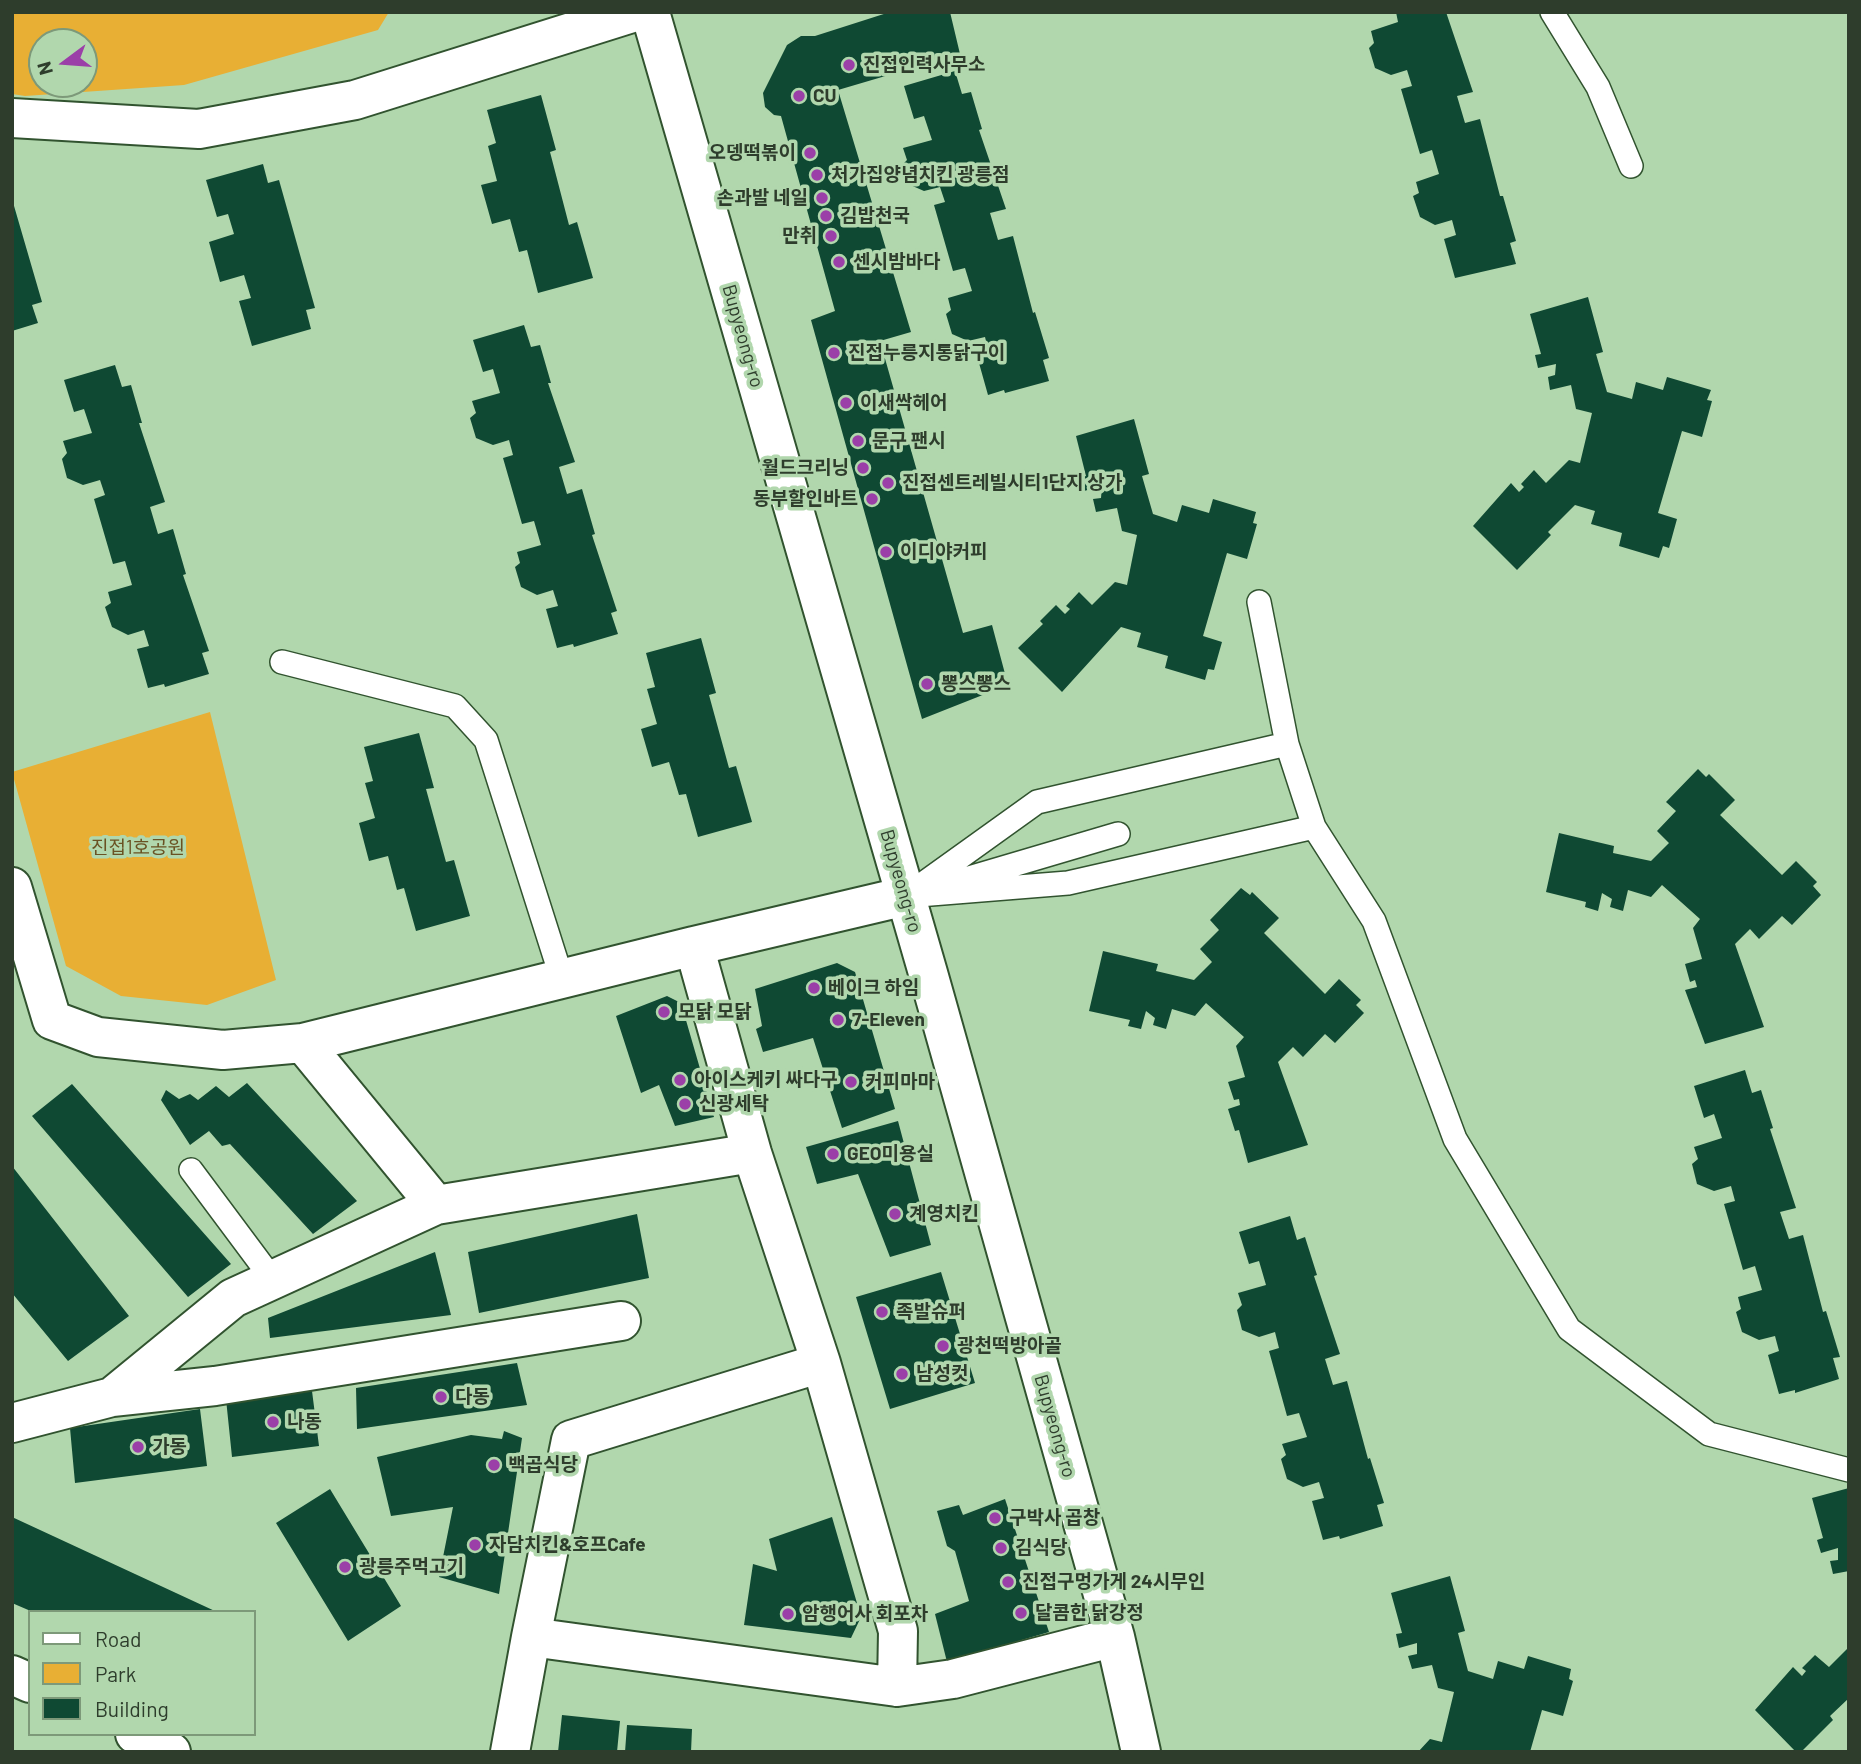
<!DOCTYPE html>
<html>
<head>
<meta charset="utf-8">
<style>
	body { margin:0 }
	#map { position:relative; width:1861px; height:1764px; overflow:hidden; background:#b1d7ad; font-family:Barlow,sans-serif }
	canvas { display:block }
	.frame { position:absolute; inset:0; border:14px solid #2e3d2c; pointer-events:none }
	.legend { position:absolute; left:28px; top:1610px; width:228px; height:126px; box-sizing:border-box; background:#b1d7ad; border:2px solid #7d9979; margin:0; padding:9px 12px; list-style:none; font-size:21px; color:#2e3d2c }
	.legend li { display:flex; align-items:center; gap:14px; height:35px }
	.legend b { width:35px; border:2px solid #7d9979 }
	.north { position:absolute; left:28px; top:28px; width:70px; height:70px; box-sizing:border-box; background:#b1d7ad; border:2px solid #7d9979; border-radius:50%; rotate:254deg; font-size:19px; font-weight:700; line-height:28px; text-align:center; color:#2e3d2c }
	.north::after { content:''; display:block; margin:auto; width:24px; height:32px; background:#9b3fa8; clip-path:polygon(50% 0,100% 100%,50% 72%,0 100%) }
</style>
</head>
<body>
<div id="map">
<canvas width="1861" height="1764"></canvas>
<div class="frame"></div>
<ul class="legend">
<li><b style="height:9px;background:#fff"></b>Road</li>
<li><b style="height:19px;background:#e8af34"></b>Park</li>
<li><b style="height:19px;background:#0f4933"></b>Building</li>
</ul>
<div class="north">N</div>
</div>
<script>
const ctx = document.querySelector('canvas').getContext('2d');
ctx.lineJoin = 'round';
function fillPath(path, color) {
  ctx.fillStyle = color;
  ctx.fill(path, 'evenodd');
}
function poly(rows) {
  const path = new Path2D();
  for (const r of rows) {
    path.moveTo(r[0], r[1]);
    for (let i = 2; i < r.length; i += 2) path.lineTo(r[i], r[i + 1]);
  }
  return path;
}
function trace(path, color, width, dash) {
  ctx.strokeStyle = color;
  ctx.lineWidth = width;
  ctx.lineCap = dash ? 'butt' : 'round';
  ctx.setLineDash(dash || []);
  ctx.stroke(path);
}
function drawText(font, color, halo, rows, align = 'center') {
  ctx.font = font + ' Barlow,"Noto Sans KR",sans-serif';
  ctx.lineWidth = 7;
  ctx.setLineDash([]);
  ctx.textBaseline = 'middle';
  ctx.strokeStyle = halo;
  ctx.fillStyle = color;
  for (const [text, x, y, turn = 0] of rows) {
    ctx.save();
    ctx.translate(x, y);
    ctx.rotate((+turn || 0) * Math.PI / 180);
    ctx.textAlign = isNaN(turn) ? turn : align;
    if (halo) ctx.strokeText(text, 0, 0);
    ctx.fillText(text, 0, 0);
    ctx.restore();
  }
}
const green = poly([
	[12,12,389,12,378,30,184,85,25,96,12,94],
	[42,42,84,42,84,84,42,84],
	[210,712,276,980,207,1005,121,996,66,966,12,772]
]);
const building = poly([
	[890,12,950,12,960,54,838,90,911,332,880,341,963,633,992,625,1008,685,922,719,811,320,835,311,781,116,774,115,765,107,763,93,787,45,801,36,815,36],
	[1396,12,1446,12,1473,92,1457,96,1465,123,1480,119,1500,196,1503,196,1516,241,1510,243,1516,264,1455,278,1444,239,1456,235,1452,220,1435,225,1420,217,1413,196,1419,193,1416,182,1439,174,1432,150,1420,154,1401,89,1412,86,1407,70,1391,75,1375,68,1369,48,1374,43,1371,31,1398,22],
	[955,71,962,94,971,92,982,129,979,130,1006,209,990,213,998,240,1013,236,1033,313,1035,312,1049,358,1043,360,1049,381,1005,393,1004,390,988,395,977,356,989,353,985,337,968,341,952,334,946,314,951,310,948,298,972,291,965,268,953,271,934,205,945,202,940,187,924,191,908,184,902,165,907,160,903,148,932,140,924,116,914,119,904,86],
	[541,95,556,150,550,152,569,225,577,222,593,278,538,293,527,250,519,252,510,219,492,224,481,185,497,181,488,146,496,143,487,110],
	[263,164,268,183,279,180,315,308,306,310,311,329,252,346,239,301,251,298,244,275,220,282,209,242,234,234,228,214,217,217,206,180],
	[12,199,42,302,32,305,38,323,12,331],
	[1588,297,1603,352,1596,354,1607,392,1632,399,1636,382,1663,390,1667,377,1711,390,1707,400,1712,401,1702,437,1682,431,1658,513,1677,519,1669,548,1663,546,1659,558,1619,546,1622,533,1591,524,1595,511,1575,505,1548,532,1551,535,1517,570,1473,526,1511,483,1519,492,1524,487,1521,484,1534,470,1546,483,1569,460,1580,463,1592,413,1576,409,1571,385,1550,390,1548,377,1555,375,1556,364,1538,368,1535,355,1541,354,1530,314],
	[524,325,531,347,540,345,551,383,548,383,575,462,559,467,567,494,582,489,595,534,592,535,617,611,611,613,618,634,574,647,573,644,557,648,546,609,558,606,553,590,537,595,521,587,515,567,520,563,517,552,541,545,534,521,522,524,503,458,513,455,509,440,493,445,476,438,470,418,476,413,472,401,500,393,493,369,483,372,473,340],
	[115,365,122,387,131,385,142,423,139,423,165,502,150,507,158,534,173,529,186,574,183,575,209,651,202,653,209,674,165,687,164,684,148,688,137,649,149,646,144,630,128,635,112,627,105,607,111,603,108,592,132,585,125,561,113,564,94,499,105,495,100,480,83,485,67,478,62,459,67,453,63,441,92,433,84,409,74,412,64,380],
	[1134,419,1149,474,1142,476,1153,514,1177,522,1182,505,1209,513,1213,499,1256,512,1253,523,1257,524,1247,559,1227,553,1203,636,1222,642,1214,670,1208,669,1205,680,1165,668,1168,656,1137,647,1141,633,1121,627,1062,692,1018,648,1043,624,1040,621,1056,605,1065,614,1070,609,1066,606,1079,592,1092,605,1115,582,1127,585,1137,535,1122,531,1117,508,1096,512,1093,499,1101,498,1102,486,1084,491,1080,478,1086,476,1076,436],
	[701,638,716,693,709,695,729,768,736,766,752,822,698,837,686,794,679,795,669,762,652,767,641,729,657,724,647,689,655,687,646,653],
	[419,733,434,788,426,789,446,862,454,860,470,916,416,931,404,888,397,890,388,856,369,861,359,823,375,818,365,783,373,781,364,747],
	[1698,769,1706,777,1709,774,1735,800,1720,815,1782,875,1796,861,1817,882,1813,886,1821,895,1792,925,1782,916,1759,939,1750,929,1735,944,1764,1027,1705,1044,1685,990,1697,987,1695,980,1690,982,1685,964,1702,959,1693,928,1700,919,1662,885,1651,897,1628,890,1623,911,1610,907,1612,899,1602,893,1598,911,1585,907,1586,902,1546,892,1559,833,1614,846,1613,853,1651,861,1669,843,1657,831,1676,811,1666,802],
	[1241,888,1250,895,1252,892,1279,918,1264,933,1325,994,1339,979,1361,1000,1356,1005,1364,1013,1335,1043,1325,1034,1303,1057,1293,1047,1278,1062,1308,1145,1248,1163,1239,1130,1235,1131,1228,1109,1240,1105,1239,1099,1234,1100,1228,1082,1245,1077,1236,1046,1244,1037,1206,1003,1195,1016,1172,1009,1166,1029,1153,1025,1155,1018,1146,1011,1141,1029,1128,1026,1130,1020,1089,1011,1103,951,1158,964,1156,971,1194,980,1212,962,1200,949,1219,930,1210,920],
	[837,963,855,972,895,1109,842,1128,813,1038,763,1052,756,1029,762,1026,755,989],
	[667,996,681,1003,714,1117,675,1126,659,1085,641,1093,616,1016],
	[1745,1070,1752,1093,1761,1090,1773,1128,1770,1129,1796,1208,1780,1212,1789,1239,1803,1235,1823,1312,1826,1311,1840,1357,1833,1358,1839,1379,1795,1393,1795,1390,1779,1394,1768,1355,1779,1351,1775,1336,1759,1340,1742,1332,1736,1312,1741,1309,1738,1297,1762,1290,1755,1266,1743,1270,1724,1204,1735,1201,1731,1186,1714,1191,1697,1184,1692,1164,1698,1159,1694,1147,1722,1138,1714,1114,1704,1118,1694,1086],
	[247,1083,357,1201,313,1234,230,1144,222,1146,209,1131,190,1145,161,1100,166,1090,179,1099,190,1094,198,1100,216,1086,229,1097],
	[72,1084,231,1264,188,1297,32,1116],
	[898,1121,931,1245,890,1257,858,1174,817,1184,806,1147],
	[12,1166,129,1316,68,1361,12,1293],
	[637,1214,649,1278,479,1313,468,1252],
	[1290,1216,1297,1240,1305,1237,1317,1275,1314,1276,1340,1354,1325,1359,1333,1385,1347,1381,1368,1459,1370,1458,1384,1503,1377,1505,1383,1526,1340,1539,1339,1536,1323,1540,1312,1501,1324,1498,1319,1482,1303,1487,1287,1479,1281,1459,1286,1455,1282,1444,1307,1437,1299,1413,1287,1416,1269,1351,1279,1348,1275,1332,1259,1337,1242,1330,1237,1310,1242,1305,1238,1293,1266,1285,1259,1261,1249,1264,1239,1232],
	[435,1252,451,1315,270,1338,268,1318],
	[941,1272,975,1383,890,1409,856,1297],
	[517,1363,527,1405,357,1429,356,1388],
	[312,1391,319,1446,232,1457,226,1399],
	[200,1409,207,1466,75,1483,70,1428],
	[504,1431,522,1438,499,1594,439,1577,453,1507,391,1516,377,1457,471,1435,502,1439],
	[1849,1488,1849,1571,1833,1574,1830,1561,1838,1560,1838,1548,1821,1553,1817,1540,1823,1538,1812,1498],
	[330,1489,401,1606,348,1641,276,1523],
	[1005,1499,1049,1632,947,1662,935,1614,969,1601,955,1551,947,1546,937,1511,959,1505,963,1515],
	[12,1517,217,1612,33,1612,12,1603],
	[832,1517,861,1617,851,1638,744,1625,753,1564,777,1571,769,1539],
	[1450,1576,1465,1631,1458,1633,1468,1671,1493,1679,1498,1661,1524,1669,1528,1656,1571,1669,1569,1679,1573,1681,1563,1716,1542,1710,1530,1752,1418,1752,1430,1739,1442,1742,1454,1692,1438,1688,1432,1665,1412,1669,1408,1656,1417,1654,1417,1643,1399,1648,1396,1634,1402,1633,1391,1593],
	[1849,1647,1849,1698,1830,1716,1833,1720,1801,1752,1796,1752,1755,1710,1793,1667,1802,1676,1806,1671,1802,1668,1815,1655,1829,1667],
	[562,1715,620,1721,617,1752,558,1752],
	[627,1725,692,1729,691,1752,625,1752]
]);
const lane = poly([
	[1552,12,1598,87,1631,166],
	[1259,602,1287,744,1314,827,1374,921,1455,1139,1569,1329,1709,1434,1849,1470],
	[282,662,455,706,486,740,562,979],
	[952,883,1118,834],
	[906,896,1037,802,1287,744],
	[906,896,1068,883,1314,827],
	[191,1170,273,1280]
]);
const street = poly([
	[650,12,928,973,1115,1637,1141,1752],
	[12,118,199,129,355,100,635,12],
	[12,887,52,1020,98,1037,223,1050,303,1043],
	[694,946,906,896],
	[752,1153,436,1205,303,1043,694,946,752,1153,821,1363],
	[112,1397,215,1386,621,1321],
	[12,1423,112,1397,233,1298,436,1205],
	[12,1675,30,1683],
	[897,1687,953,1679,1115,1637],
	[135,1734,171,1752],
	[510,1752,531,1637,571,1440,821,1363,898,1631,897,1687,531,1637]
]);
const markers = [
	[849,65,7,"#9b3fa8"],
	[799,96,7,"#9b3fa8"],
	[810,153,7,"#9b3fa8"],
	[817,175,7,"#9b3fa8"],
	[822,198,7,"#9b3fa8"],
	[826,216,7,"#9b3fa8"],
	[831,236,7,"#9b3fa8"],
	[839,262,7,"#9b3fa8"],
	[834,353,7,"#9b3fa8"],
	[846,403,7,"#9b3fa8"],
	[858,441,7,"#9b3fa8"],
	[863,468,7,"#9b3fa8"],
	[888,483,7,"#9b3fa8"],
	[872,499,7,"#9b3fa8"],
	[886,552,7,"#9b3fa8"],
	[927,684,7,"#9b3fa8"],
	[814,988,7,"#9b3fa8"],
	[664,1012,7,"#9b3fa8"],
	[838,1020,7,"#9b3fa8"],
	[680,1080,7,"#9b3fa8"],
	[851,1082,7,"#9b3fa8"],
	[685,1104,7,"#9b3fa8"],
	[833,1154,7,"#9b3fa8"],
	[895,1214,7,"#9b3fa8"],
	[882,1312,7,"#9b3fa8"],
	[943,1346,7,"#9b3fa8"],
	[902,1374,7,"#9b3fa8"],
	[441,1397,7,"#9b3fa8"],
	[273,1422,7,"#9b3fa8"],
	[138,1447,7,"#9b3fa8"],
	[494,1465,7,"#9b3fa8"],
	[995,1518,7,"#9b3fa8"],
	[475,1545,7,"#9b3fa8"],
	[1001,1548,7,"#9b3fa8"],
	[345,1567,7,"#9b3fa8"],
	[1008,1582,7,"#9b3fa8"],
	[1021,1613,7,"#9b3fa8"],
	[788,1614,7,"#9b3fa8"]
];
const poiNames = [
	["진접인력사무소",863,65],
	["CU",813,96],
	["오뎅떡볶이",796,153,"right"],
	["처가집양념치킨 광릉점",831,175],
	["손과발 네일",808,198,"right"],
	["김밥천국",840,216],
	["만취",817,236,"right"],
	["센시밤바다",853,262],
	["진접누릉지통닭구이",848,353],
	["이새싹헤어",860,403],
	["문구 팬시",872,441],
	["월드크리닝",849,468,"right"],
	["진접센트레빌시티1단지 상가",902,483],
	["동부할인바트",858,499,"right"],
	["이디야커피",900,552],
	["뽕스뽕스",941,684],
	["베이크 하임",828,988],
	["모닭 모닭",678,1012],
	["7-Eleven",852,1020],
	["아이스케키 싸다구",694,1080],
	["커피마마",865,1082],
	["신광세탁",699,1104],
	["GEO미용실",847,1154],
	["계영치킨",909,1214],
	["족발슈퍼",896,1312],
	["광천떡방아골",957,1346],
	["남성컷",916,1374],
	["다동",455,1397],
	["나동",287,1422],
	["가동",152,1447],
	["백곱식당",508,1465],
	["구박사 곱창",1009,1518],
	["자담치킨&호프Cafe",489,1545],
	["김식당",1015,1548],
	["광릉주먹고기",359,1567],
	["진접구멍가게 24시무인",1022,1582],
	["달콤한 닭강정",1035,1613],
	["암행어사 회포차",802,1614]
];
const streetNames = [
	["Bupyeong-ro",743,336,74],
	["Bupyeong-ro",901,881,74],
	["Bupyeong-ro",1055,1426,74]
];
const parkNames = [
	["진접1호공원",138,848]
];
fillPath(green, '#e8af34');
fillPath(building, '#0f4933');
trace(lane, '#31532f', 26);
trace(street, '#31532f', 42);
trace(lane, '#fff', 23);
trace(street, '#fff', 38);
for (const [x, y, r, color] of markers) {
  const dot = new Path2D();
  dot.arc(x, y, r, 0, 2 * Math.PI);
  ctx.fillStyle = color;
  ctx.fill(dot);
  trace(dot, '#b1d7ad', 2.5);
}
drawText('bold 19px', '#2e3d2c', '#b1d7ad', poiNames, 'left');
drawText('19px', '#2e3d2c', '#b1d7ad', streetNames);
drawText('19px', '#6a5223', '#b1d7ad', parkNames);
</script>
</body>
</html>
